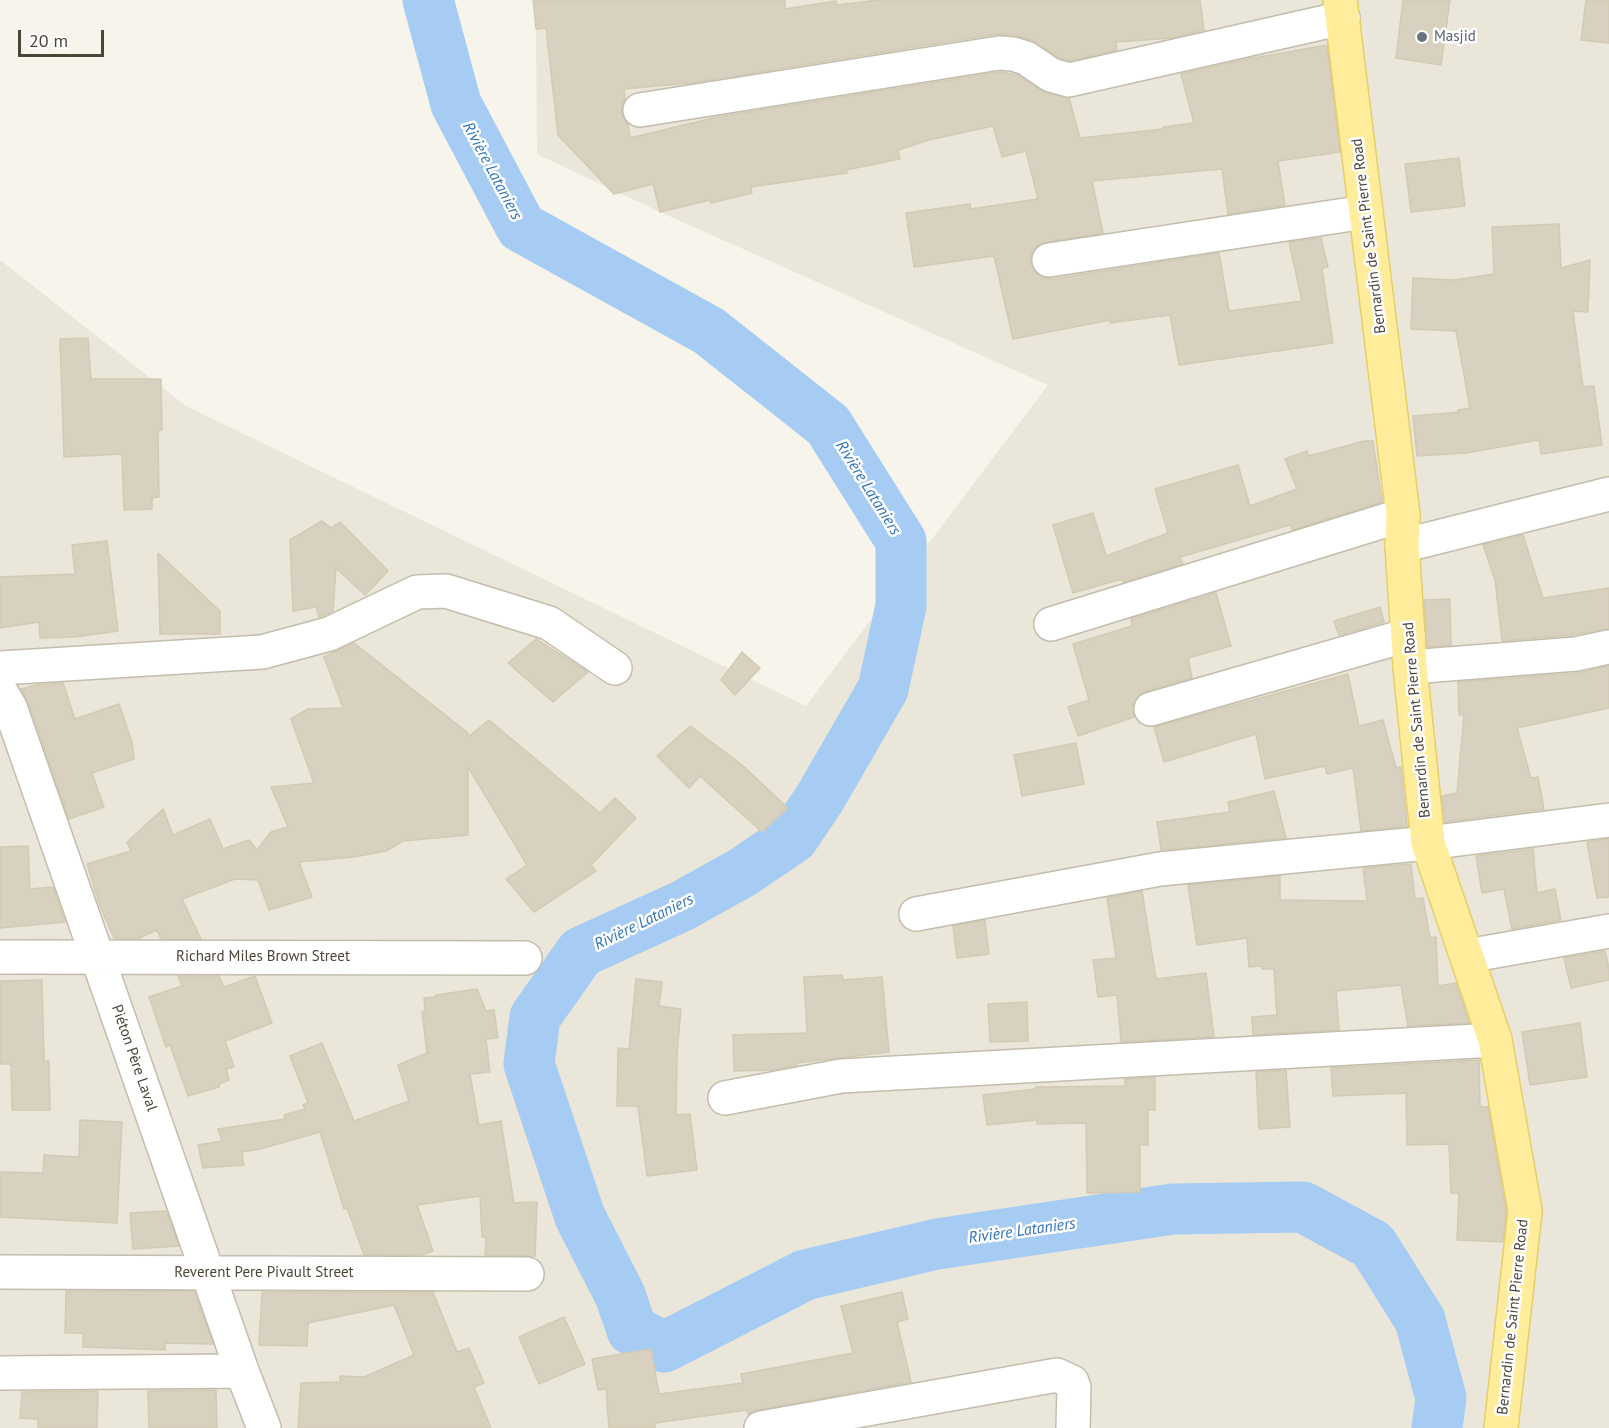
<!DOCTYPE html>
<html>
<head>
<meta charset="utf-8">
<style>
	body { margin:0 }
	#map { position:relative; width:1609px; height:1428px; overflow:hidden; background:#f6f4eb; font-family:"PT Sans",sans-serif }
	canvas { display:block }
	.scale { position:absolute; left:18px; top:30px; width:86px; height:27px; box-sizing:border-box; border:3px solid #4b4538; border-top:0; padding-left:8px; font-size:18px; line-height:21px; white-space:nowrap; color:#4b4538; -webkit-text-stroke:4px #fff; paint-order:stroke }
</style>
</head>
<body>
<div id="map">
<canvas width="1609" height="1428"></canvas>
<div class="scale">20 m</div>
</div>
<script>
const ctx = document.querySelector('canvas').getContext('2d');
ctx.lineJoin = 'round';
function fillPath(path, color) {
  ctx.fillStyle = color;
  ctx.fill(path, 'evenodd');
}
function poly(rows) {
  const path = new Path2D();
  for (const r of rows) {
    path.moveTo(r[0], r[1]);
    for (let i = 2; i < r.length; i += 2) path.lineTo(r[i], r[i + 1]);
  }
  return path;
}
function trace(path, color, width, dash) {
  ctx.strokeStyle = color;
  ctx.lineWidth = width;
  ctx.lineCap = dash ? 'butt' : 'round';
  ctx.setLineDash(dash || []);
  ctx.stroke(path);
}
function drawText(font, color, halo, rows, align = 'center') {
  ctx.font = font + ' "PT Sans",sans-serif';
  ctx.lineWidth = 5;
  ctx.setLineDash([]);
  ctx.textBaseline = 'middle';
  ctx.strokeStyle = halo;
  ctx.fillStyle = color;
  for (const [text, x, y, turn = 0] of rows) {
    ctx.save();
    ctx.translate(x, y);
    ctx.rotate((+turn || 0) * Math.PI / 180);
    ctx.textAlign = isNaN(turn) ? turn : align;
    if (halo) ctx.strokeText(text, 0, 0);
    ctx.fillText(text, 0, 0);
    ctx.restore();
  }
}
const residential = poly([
	[533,0,1609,0,1609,1428,0,1428,0,260,186,406,806,706,1048,385,660,212,537,154,536,29],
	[1599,302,1541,315,1481,320]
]);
const river = poly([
	[428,0,456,104,521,227,709,331,828,425,901,541,901,606,883,689,820,798,793,838,743,872,682,906,581,952,535,1017,529,1064,580,1217,620,1295,632,1330,664,1347,805,1275,937,1244,1173,1209,1303,1207,1373,1245,1420,1320,1441,1398,1437,1428]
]);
const building = poly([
	[533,0,785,0,785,9,836,1,837,5,878,0,1200,0,1204,30,1172,38,1116,42,1117,50,1069,61,1059,58,1032,40,1015,35,996,34,690,83,624,89,625,99,622,104,621,112,628,124,630,138,717,117,1000,72,1018,75,1046,93,1069,98,1080,138,1163,129,1163,127,1194,123,1181,74,1248,59,1327,45,1340,152,1278,161,1285,205,1228,214,1222,169,1092,181,1103,233,1046,242,1037,246,1032,253,1030,262,1035,272,1043,278,1052,279,1219,253,1229,311,1302,301,1289,242,1321,238,1328,267,1322,268,1333,343,1179,365,1170,315,1110,323,1110,320,1013,339,994,256,914,267,906,213,970,204,971,209,1038,199,1026,151,1002,157,993,126,929,140,898,150,900,159,846,170,847,173,751,187,752,193,711,203,710,200,660,212,653,184,614,194,558,135,546,28,536,29,533,0],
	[1403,0,1450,0,1441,65,1396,58,1403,0],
	[1586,0,1609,0,1609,43,1581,40,1586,0],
	[1459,158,1465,206,1411,212,1405,164,1459,158],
	[1559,224,1561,268,1590,260,1588,312,1573,311,1583,387,1594,386,1602,445,1541,454,1539,440,1466,453,1417,456,1413,416,1459,412,1458,410,1470,408,1456,331,1411,329,1413,278,1454,280,1494,274,1492,227,1559,224],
	[88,338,91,379,161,379,162,430,158,430,159,497,152,498,152,509,124,510,122,454,64,457,60,339,88,338],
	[1364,441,1373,441,1382,502,1292,530,1290,525,1180,557,1183,564,1123,582,1122,579,1073,593,1053,525,1093,513,1106,556,1168,533,1155,489,1238,465,1250,506,1297,489,1285,459,1307,451,1309,456,1364,441],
	[322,521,331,528,340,522,388,571,365,595,336,568,333,611,319,617,316,607,293,611,290,540,322,521],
	[1523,535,1543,598,1609,588,1609,629,1573,635,1502,641,1495,580,1483,545,1523,535],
	[107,541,118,631,75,637,40,638,39,622,0,628,0,577,75,574,72,545,107,541],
	[158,553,220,611,220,634,160,634,158,553],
	[1216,593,1231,646,1188,658,1192,678,1146,691,1138,696,1133,705,1134,717,1078,736,1068,707,1089,700,1073,644,1132,626,1131,619,1216,593],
	[1450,599,1451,645,1427,647,1424,600,1450,599],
	[1380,607,1384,622,1339,635,1334,621,1380,607],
	[536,639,588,672,553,702,508,663,536,639],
	[354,643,468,733,468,737,489,720,600,813,615,798,636,818,591,865,596,871,534,912,506,879,527,865,468,767,468,835,403,841,386,851,354,857,299,862,312,897,269,910,258,880,235,879,182,899,201,939,161,939,157,930,137,939,114,938,100,906,87,864,131,851,127,842,163,809,173,835,210,819,223,849,249,840,257,850,271,832,288,827,271,787,314,783,291,719,308,709,343,708,324,657,354,643],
	[742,652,760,668,735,695,721,680,742,652],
	[1609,666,1609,708,1517,728,1531,778,1538,777,1544,809,1445,822,1442,796,1457,793,1464,715,1459,715,1458,682,1578,673,1609,666],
	[1348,674,1359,726,1383,720,1396,768,1401,767,1407,826,1361,831,1353,768,1327,774,1325,766,1265,779,1256,734,1164,762,1154,727,1348,674],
	[63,683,75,719,119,704,132,742,134,759,92,773,104,807,69,819,28,701,21,689,36,685,63,683],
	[690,726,741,764,788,808,762,832,700,776,689,788,657,756,690,726],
	[1076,743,1084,784,1022,796,1014,755,1076,743],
	[1274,791,1286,838,1161,850,1157,822,1230,812,1228,802,1274,791],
	[1609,839,1609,897,1597,898,1587,842,1609,839],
	[28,846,30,889,53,887,65,922,0,928,0,847,28,846],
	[1533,849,1537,893,1555,889,1561,920,1512,929,1504,889,1482,893,1476,856,1533,849],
	[1411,864,1415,899,1423,898,1430,938,1436,937,1438,986,1456,983,1469,1023,1408,1026,1401,985,1336,991,1339,1030,1253,1035,1252,1017,1277,1015,1274,969,1262,969,1262,966,1249,967,1247,938,1197,945,1188,885,1280,876,1280,900,1367,901,1363,868,1411,864],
	[1142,891,1156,979,1206,973,1214,1037,1121,1042,1117,995,1098,997,1093,960,1116,958,1107,898,1142,891],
	[985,920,989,954,957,958,953,926,985,920],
	[1605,951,1609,968,1609,980,1571,988,1564,958,1605,951],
	[842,975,843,980,882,977,889,1052,796,1063,797,1065,772,1070,734,1071,733,1035,807,1033,804,977,842,975],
	[178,976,219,976,224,987,255,976,272,1023,225,1041,234,1067,226,1069,229,1080,219,1084,219,1087,188,1096,170,1045,166,1047,149,997,182,986,178,976],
	[636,979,662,982,659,1006,681,1009,677,1054,676,1115,690,1114,697,1170,647,1176,638,1106,617,1106,618,1048,629,1049,636,979],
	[42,980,44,1061,49,1061,50,1110,12,1110,11,1064,0,1064,0,981,42,980],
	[477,989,486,1011,494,1010,498,1038,486,1039,490,1072,470,1074,479,1125,501,1121,514,1203,537,1202,535,1256,485,1255,486,1237,482,1237,480,1196,417,1205,433,1251,421,1255,364,1255,347,1208,344,1209,320,1132,260,1149,242,1152,244,1165,203,1168,198,1145,222,1141,218,1129,285,1119,284,1115,305,1109,303,1105,308,1103,290,1056,322,1043,354,1121,409,1101,398,1065,427,1053,422,1012,425,1011,424,998,436,997,436,995,477,989],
	[1027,1002,1028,1041,990,1042,988,1004,1027,1002],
	[1580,1023,1587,1077,1530,1085,1522,1032,1580,1023],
	[1479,1060,1480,1107,1488,1107,1506,1212,1503,1242,1457,1240,1459,1193,1451,1193,1449,1144,1407,1145,1406,1093,1333,1096,1331,1068,1479,1060],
	[1286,1070,1290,1127,1259,1129,1256,1072,1286,1070],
	[1155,1077,1155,1110,1148,1110,1148,1145,1140,1145,1140,1192,1087,1193,1086,1123,1037,1124,1037,1120,987,1125,983,1095,1036,1089,1036,1087,1125,1086,1125,1079,1155,1077],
	[80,1120,122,1122,117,1223,0,1217,0,1172,43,1173,44,1155,79,1157,80,1120],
	[166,1211,179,1246,133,1249,130,1213,166,1211],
	[66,1291,194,1291,213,1344,165,1343,165,1350,83,1347,83,1333,65,1333,66,1291],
	[262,1292,433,1292,457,1352,469,1348,484,1383,474,1387,491,1428,298,1428,301,1383,340,1382,340,1376,364,1377,414,1355,394,1305,308,1323,307,1346,259,1345,262,1292],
	[902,1292,908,1319,897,1322,911,1382,758,1410,748,1414,747,1410,655,1423,655,1428,609,1428,606,1389,598,1390,592,1359,651,1349,659,1394,743,1383,741,1374,853,1353,841,1306,902,1292],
	[564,1317,585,1364,539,1384,519,1337,564,1317],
	[216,1390,217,1428,149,1428,148,1391,216,1390],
	[98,1391,97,1428,38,1428,38,1419,20,1418,22,1392,98,1391]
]);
const minor = poly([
	[640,110,999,53,1013,54,1026,58,1051,75,1069,80,1343,18],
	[1049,260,1365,212],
	[1402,546,1609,494],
	[1051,624,1403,515],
	[1410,667,1576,654,1609,647],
	[0,668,262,652,329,634,417,592,446,591,549,623,615,668],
	[0,690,10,707,242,1371,264,1428],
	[1151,709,1408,635],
	[916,914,1160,869,1428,843,1609,820],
	[1467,956,1609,931],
	[0,957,525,958],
	[725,1098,841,1076,1495,1040],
	[0,1272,527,1274],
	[0,1373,242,1371],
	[761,1428,1057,1375,1072,1382,1074,1388,1073,1428]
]);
const major = poly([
	[1340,0,1403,515,1402,546,1410,667,1428,843,1495,1040,1525,1211,1501,1428]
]);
const markers = [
	[1422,37,6,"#6b7280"]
];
const worshipNames = [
	["Masjid",1434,37]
];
const streetNames = [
	["Bernardin de Saint Pierre Road",1369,236,-97],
	["Bernardin de Saint Pierre Road",1417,720,-95],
	["Richard Miles Brown Street",263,957],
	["Piéton Père Laval",134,1058,71],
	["Reverent Pere Pivault Street",264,1273],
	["Bernardin de Saint Pierre Road",1513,1317,-84]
];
const waterNames = [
	["Rivière Lataniers",492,171,62],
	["Rivière Lataniers",868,488,58],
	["Rivière Lataniers",644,922,-26],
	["Rivière Lataniers",1022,1231,-8]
];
fillPath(residential, '#eae6d9');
trace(river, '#a7ccf3', 51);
fillPath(building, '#d8d1c0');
trace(building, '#d3cab3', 1.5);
trace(minor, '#c2bdad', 36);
trace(major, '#e8ce68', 36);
trace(minor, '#fff', 33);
trace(major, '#ffed9b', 33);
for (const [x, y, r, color] of markers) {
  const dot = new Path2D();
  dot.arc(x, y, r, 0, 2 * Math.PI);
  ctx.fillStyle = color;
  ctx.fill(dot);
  trace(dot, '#fff', 2);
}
drawText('15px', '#5b616d', '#fff', worshipNames, 'left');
drawText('15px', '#4b4538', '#fff', streetNames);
drawText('italic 16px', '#2d71bb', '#fff', waterNames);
</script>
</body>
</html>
